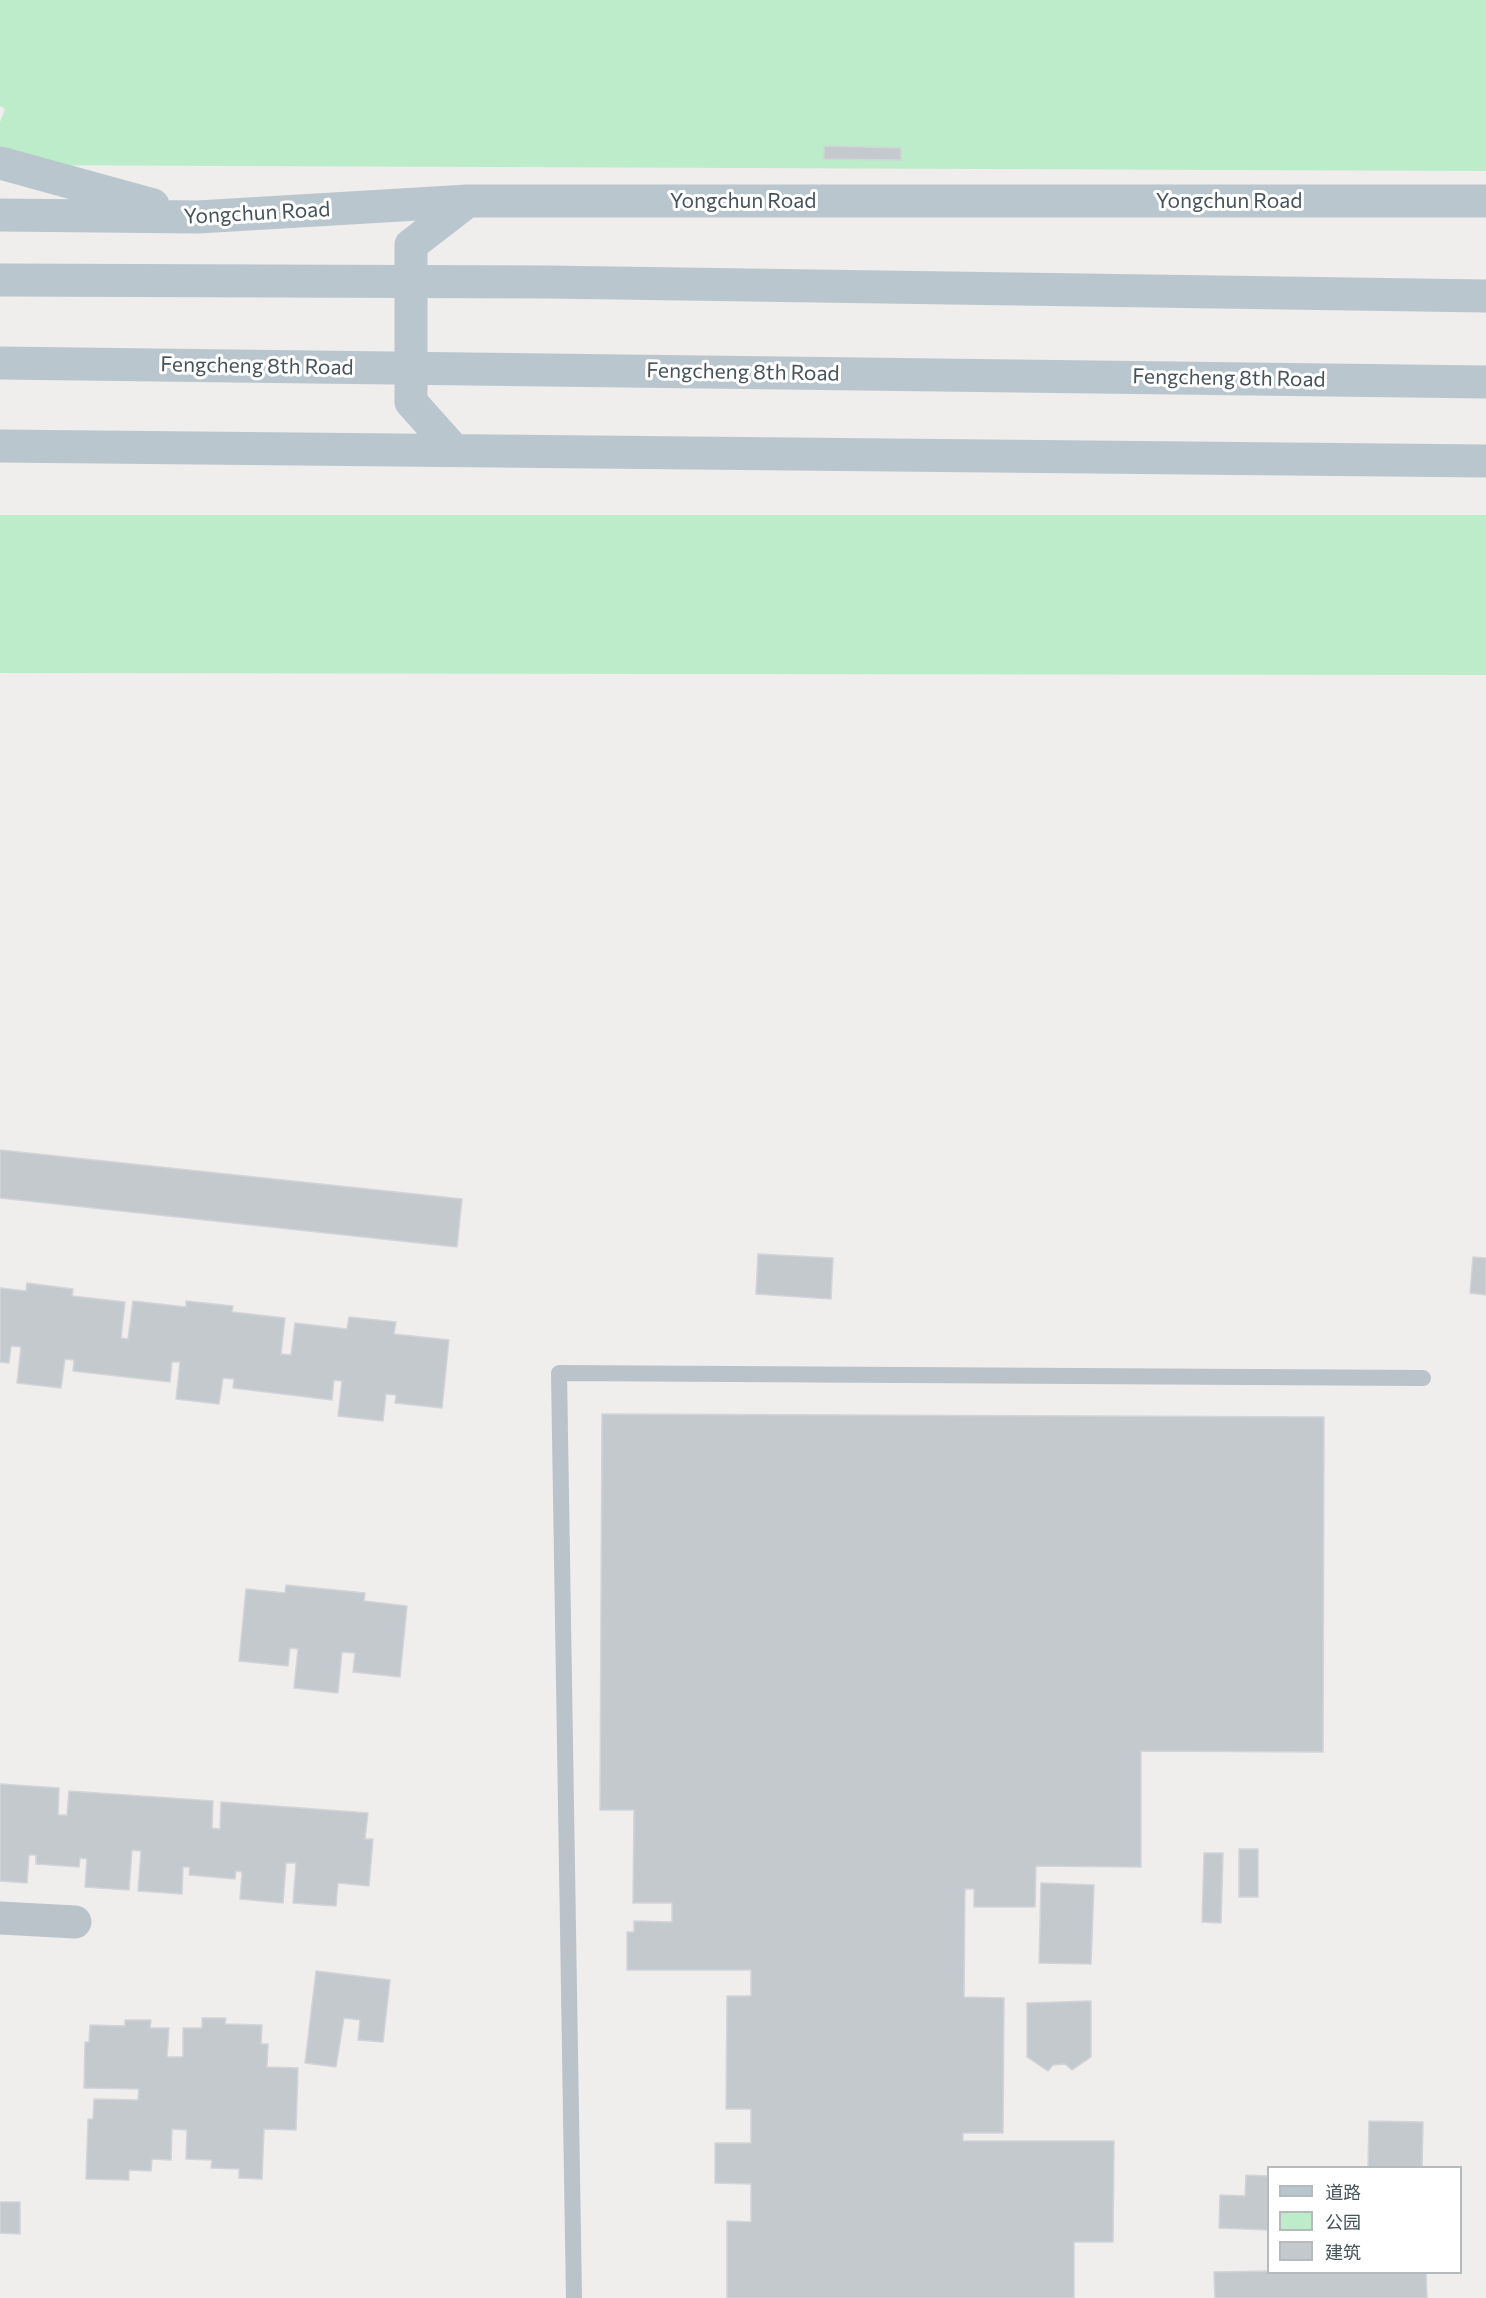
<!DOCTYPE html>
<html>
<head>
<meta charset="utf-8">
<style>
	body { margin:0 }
	#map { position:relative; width:1486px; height:2298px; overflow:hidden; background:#f0eded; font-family:Commissioner,"Noto Sans SC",sans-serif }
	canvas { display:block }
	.legend { position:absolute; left:1267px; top:2166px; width:195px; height:108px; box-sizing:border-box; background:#fff; border:2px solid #b5babd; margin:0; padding:8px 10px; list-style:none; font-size:18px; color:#465359 }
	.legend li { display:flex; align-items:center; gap:12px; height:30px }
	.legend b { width:30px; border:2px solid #b5babd }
</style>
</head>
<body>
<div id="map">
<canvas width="1486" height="2298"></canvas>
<ul class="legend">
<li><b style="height:8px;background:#b9c6ce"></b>道路</li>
<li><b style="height:16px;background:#bcecc9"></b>公园</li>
<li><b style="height:16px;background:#c4c9cd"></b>建筑</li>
</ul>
</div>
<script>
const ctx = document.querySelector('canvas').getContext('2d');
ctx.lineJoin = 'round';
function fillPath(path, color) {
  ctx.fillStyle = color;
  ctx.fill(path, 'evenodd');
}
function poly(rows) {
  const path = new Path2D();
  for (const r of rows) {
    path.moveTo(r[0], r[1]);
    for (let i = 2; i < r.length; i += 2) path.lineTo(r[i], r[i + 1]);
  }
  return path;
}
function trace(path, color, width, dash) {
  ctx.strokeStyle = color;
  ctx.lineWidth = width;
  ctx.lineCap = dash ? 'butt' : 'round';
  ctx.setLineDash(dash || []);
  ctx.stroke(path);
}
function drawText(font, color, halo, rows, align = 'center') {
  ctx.font = font + ' Commissioner,sans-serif';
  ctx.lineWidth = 6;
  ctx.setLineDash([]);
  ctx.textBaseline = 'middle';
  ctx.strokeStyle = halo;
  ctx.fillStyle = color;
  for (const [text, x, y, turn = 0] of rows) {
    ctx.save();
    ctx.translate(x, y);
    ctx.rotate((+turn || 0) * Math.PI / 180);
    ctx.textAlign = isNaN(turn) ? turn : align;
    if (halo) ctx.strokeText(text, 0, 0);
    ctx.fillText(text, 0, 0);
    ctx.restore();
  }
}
const green = poly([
	[0,0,1486,0,1486,171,0,165,0,122,5,109,0,106],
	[0,515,1486,515,1486,675,0,673]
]);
const building = poly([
	[824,146,901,148,901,160,824,159,824,146],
	[0,1150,462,1199,457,1247,0,1198,0,1150],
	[758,1254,833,1258,831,1299,756,1294,758,1254],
	[1473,1257,1486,1258,1486,1295,1470,1293,1473,1257],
	[27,1283,73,1289,72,1296,125,1302,121,1338,128,1339,133,1301,186,1307,186,1301,233,1306,232,1312,285,1318,281,1354,291,1355,295,1323,347,1329,349,1317,396,1322,394,1334,449,1340,442,1408,395,1403,396,1395,386,1394,383,1421,338,1416,342,1381,334,1380,332,1400,233,1388,234,1379,223,1378,219,1404,176,1399,180,1362,172,1362,170,1382,73,1371,74,1360,65,1359,61,1388,17,1383,21,1347,11,1346,9,1363,0,1362,0,1288,26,1291,27,1283],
	[602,1414,1324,1417,1323,1752,1141,1751,1141,1867,1036,1866,1035,1907,974,1907,974,1889,965,1889,964,1997,1004,1998,1003,2133,963,2133,963,2141,1114,2141,1113,2242,1074,2242,1074,2298,727,2298,727,2221,751,2222,751,2184,715,2183,715,2143,751,2143,751,2109,726,2109,727,1996,751,1996,751,1970,627,1970,627,1932,634,1932,634,1921,672,1922,672,1903,633,1903,634,1810,600,1810,602,1414],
	[286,1585,365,1593,364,1601,407,1606,400,1677,353,1672,355,1653,342,1652,338,1693,294,1688,298,1649,290,1648,288,1666,239,1661,246,1589,285,1593,286,1585],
	[0,1784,59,1788,58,1815,67,1815,69,1791,213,1801,212,1828,220,1829,221,1802,368,1813,365,1839,373,1839,369,1886,338,1883,336,1906,293,1903,296,1863,286,1863,283,1903,240,1899,242,1872,236,1871,235,1879,189,1875,190,1867,183,1867,182,1894,138,1891,141,1851,132,1850,129,1890,85,1887,87,1859,80,1858,79,1867,36,1864,36,1855,29,1855,27,1883,0,1881,0,1784],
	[1239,1849,1258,1849,1258,1897,1239,1897,1239,1849],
	[1204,1853,1223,1853,1221,1923,1202,1922,1204,1853],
	[1041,1883,1094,1885,1091,1964,1039,1963,1041,1883],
	[316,1971,390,1980,383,2042,358,2040,360,2020,344,2018,336,2067,305,2063,316,1971],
	[1091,2001,1091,2057,1072,2070,1065,2064,1053,2065,1048,2071,1027,2057,1027,2003,1091,2001],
	[202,2018,226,2018,225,2024,262,2025,261,2044,268,2044,267,2067,298,2068,296,2130,264,2129,262,2179,239,2178,239,2169,211,2168,212,2160,186,2159,187,2130,172,2129,171,2160,152,2159,151,2171,129,2170,129,2180,86,2179,88,2119,93,2119,94,2099,138,2100,139,2089,84,2088,85,2042,89,2042,90,2025,125,2026,125,2020,151,2020,150,2028,169,2028,167,2057,183,2057,183,2028,202,2028,202,2018],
	[1369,2121,1423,2122,1422,2168,1368,2168,1369,2121],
	[1246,2175,1268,2176,1268,2230,1219,2228,1220,2195,1245,2196,1246,2175],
	[0,2202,20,2202,20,2234,0,2233,0,2202],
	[1268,2271,1426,2272,1427,2298,1215,2298,1214,2272,1268,2271]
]);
const lane = poly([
	[574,2298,559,1373,1423,1378]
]);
const street = poly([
	[0,1918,75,1922]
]);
const secondary = poly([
	[0,163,153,205],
	[0,215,198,217,468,201,1486,201],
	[0,446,1486,461],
	[453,449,411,402,411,245,468,201]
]);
const secondaryBridge = poly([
	[0,280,548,282,1486,296],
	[0,363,1486,382]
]);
const streetNames = [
	["Yongchun Road",743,201],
	["Yongchun Road",1229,201],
	["Yongchun Road",257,213,-3],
	["Fengcheng 8th Road",257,366,1],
	["Fengcheng 8th Road",743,372,1],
	["Fengcheng 8th Road",1229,378,1]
];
fillPath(green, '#bcecc9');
fillPath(building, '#c4c9cd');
trace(building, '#d1d4d8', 1.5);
trace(lane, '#b9c3c9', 16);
trace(street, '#b9c3c9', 33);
trace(secondary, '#b9c6ce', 33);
trace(secondaryBridge, '#b9c6ce', 33);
drawText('21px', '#465359', '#fff', streetNames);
</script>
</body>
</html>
